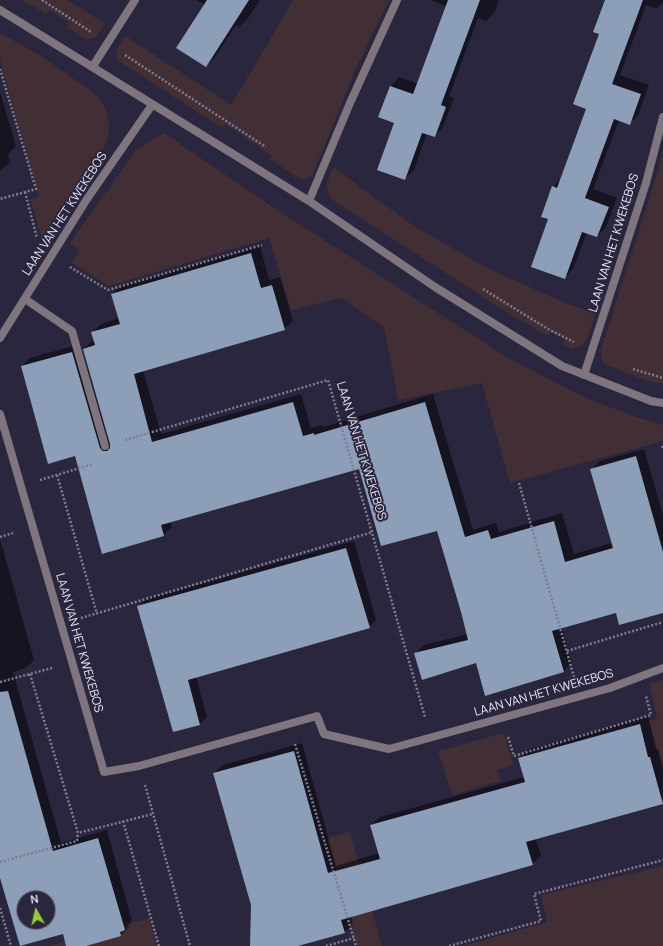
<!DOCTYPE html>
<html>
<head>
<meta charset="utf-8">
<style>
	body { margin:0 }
	#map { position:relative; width:663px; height:946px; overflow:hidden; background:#2a263e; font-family:Manrope,sans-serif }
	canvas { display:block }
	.north { position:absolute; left:16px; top:890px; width:40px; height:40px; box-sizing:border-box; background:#2a263e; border:1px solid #767388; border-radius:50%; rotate:352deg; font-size:11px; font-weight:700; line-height:16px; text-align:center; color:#e9e7f7 }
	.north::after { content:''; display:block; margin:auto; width:14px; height:18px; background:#96cc3a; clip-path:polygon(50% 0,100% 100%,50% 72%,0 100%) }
</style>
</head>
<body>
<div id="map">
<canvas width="663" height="946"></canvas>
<div class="north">N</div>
</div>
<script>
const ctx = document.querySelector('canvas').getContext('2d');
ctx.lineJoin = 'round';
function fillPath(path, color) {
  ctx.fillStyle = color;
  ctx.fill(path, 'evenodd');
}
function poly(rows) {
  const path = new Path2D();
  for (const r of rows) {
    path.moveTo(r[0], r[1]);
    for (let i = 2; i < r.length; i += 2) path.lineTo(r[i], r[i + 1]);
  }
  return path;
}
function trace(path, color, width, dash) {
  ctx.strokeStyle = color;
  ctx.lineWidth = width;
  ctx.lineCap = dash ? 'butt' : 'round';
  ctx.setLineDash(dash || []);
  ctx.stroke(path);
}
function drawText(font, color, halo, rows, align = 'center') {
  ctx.font = font + ' Manrope,sans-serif';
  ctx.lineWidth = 4;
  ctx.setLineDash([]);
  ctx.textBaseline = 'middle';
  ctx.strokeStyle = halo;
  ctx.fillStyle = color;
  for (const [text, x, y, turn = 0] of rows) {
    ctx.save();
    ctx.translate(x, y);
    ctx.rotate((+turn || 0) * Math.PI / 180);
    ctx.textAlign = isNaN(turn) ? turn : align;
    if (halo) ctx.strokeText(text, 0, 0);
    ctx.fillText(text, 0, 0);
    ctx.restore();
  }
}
const green = poly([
	[22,0,68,0,105,24,96,37,87,40,67,27,69,23,49,10,46,14],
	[293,0,389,0,354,73,313,174,308,178,303,179,302,180,270,159,272,156,225,124,222,128,219,126,116,59,117,49,125,36,231,105,261,55],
	[0,33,38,54,90,90,98,96,105,107,108,118,109,129,107,140,103,148,43,242,30,199,39,196,0,60],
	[164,133,277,210,513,361,588,399,640,418,663,425,663,441,510,483,482,383,398,400,384,327,342,298,291,310,269,238,109,286,72,263,79,250,70,243,136,150],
	[663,151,663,384,645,380,604,364,601,355,601,350,656,177],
	[333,167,411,224,483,266,565,303,596,314,586,341,581,346,573,348,573,350,562,344,565,340,550,332,547,335,541,332,508,313,331,199,327,187,327,182],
	[663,680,663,770,649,721,657,718,649,684],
	[504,733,513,765,497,770,501,781,452,795,438,751],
	[350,832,382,946,358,946,355,940,327,838],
	[663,866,663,946,464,946,547,922,541,895],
	[149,918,157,946,49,946]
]);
const shadow = poly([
	[197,0,260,0,248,18,239,27,236,25,215,57,206,66,205,5],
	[431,0,499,0,495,12,486,21,478,18,449,96,454,98,443,127,435,136,427,133,414,170,405,179,391,86,399,77,418,84,446,6],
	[606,0,663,0,663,2,656,9,646,5,620,75,649,85,638,115,629,124,619,120,593,189,617,198,606,227,597,236,587,232,573,269,564,278,550,218,553,187,562,178,587,109],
	[0,92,16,146,8,154,10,162,0,171],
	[260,245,269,280,280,277,293,321,284,329,143,370,161,434,301,394,311,428,322,425,323,427,433,394,473,530,496,523,499,532,562,513,574,554,612,543,591,470,600,461,644,449,663,515,663,612,616,612,562,627,572,663,564,671,477,662,416,653,424,645,468,634,438,529,360,467,170,521,172,527,163,535,75,455,22,366,30,358,80,344,108,439,111,442,84,349,92,341,95,340,92,332,101,324,119,318,112,294,120,286],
	[0,539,34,660,26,668,13,672,61,843,107,830,132,921,128,925,129,927,121,935,83,946,67,946,63,933,20,945,0,874],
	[24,898,48,898,48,922,24,922],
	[354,541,376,620,369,627,196,677,207,717,200,724,174,731,138,607,146,599],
	[648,716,656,749,658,749,663,767,662,803,536,839,541,856,532,864,351,916,353,924,344,932,295,946,264,946,214,773,223,765,302,743,336,866,379,853,371,825,380,817,524,777,519,758,528,750]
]);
const building = poly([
	[207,0,249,0,206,67,176,48],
	[448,0,480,0,441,105,446,107,435,137,422,133,405,180,377,170,394,123,378,117,390,86,413,94],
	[605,0,643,0,612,84,641,94,630,125,614,119,585,198,609,207,597,237,582,232,565,279,531,267,548,219,541,217,552,186,557,188,586,109,573,104,599,34,593,32],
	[251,253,261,288,272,285,285,330,134,374,152,442,293,402,303,436,314,433,314,435,425,402,465,537,488,530,491,539,554,521,565,562,613,548,590,469,636,456,663,552,663,613,619,625,616,613,552,631,564,672,485,696,476,663,422,680,414,653,468,640,461,612,437,531,381,546,359,469,161,525,164,536,102,554,75,456,48,464,21,366,72,352,100,448,103,451,107,451,110,448,110,444,83,349,95,345,91,332,120,324,111,294],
	[346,548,370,628,188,680,200,725,173,732,137,606],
	[8,691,53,851,98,838,125,930,120,932,121,936,86,946,66,946,63,934,20,946,0,878,0,692],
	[24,898,48,898,48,922,24,922],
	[640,724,648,757,650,757,663,804,526,842,533,865,341,920,345,933,298,946,250,946,251,905,213,773,294,751,328,873,380,859,370,825,525,782,518,758]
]);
const path = poly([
	[42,0,91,32],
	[125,55,266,147],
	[0,69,36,189,0,199],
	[25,192,37,238],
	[70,267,108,290,262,245],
	[483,289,548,329,574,342],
	[633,369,663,378],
	[125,440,328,380,425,717],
	[662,446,663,449],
	[57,475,97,614],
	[40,480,93,464],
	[519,483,574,677],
	[0,537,13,533],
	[81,618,373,532],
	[567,651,663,622],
	[30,674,78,833,153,814],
	[0,682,52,668],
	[508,737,514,756,651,715,646,696],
	[295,744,356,946],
	[145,785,190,946],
	[123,821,159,946],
	[0,862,77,841,78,833],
	[0,908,11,946],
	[326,946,354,938],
	[449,946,541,921,534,894,663,860]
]);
const service = poly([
	[25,299,72,331,105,446]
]);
const minor = poly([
	[0,10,309,201,435,287,562,366,651,401,663,403],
	[93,66,135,0],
	[309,201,350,103,397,0],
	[0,338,87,199,152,105],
	[584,375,646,183,663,117],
	[0,414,104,772,139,766,317,716,324,734,389,749,610,688,663,668]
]);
const streetNames = [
	["LAAN VAN HET KWEKEBOS",65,214,-57],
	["LAAN VAN HET KWEKEBOS",614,243,-73],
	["LAAN VAN HET KWEKEBOS",361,451,73],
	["LAAN VAN HET KWEKEBOS",79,643,74],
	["LAAN VAN HET KWEKEBOS",544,693,-16]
];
fillPath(green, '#422f35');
fillPath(shadow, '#0007');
fillPath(building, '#8d9eb8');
trace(path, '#807d91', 2.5, [2, 2]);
trace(service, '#7e757f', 8);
trace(minor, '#7e757f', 8);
drawText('12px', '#e9e7f7', '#2a263e', streetNames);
</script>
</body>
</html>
